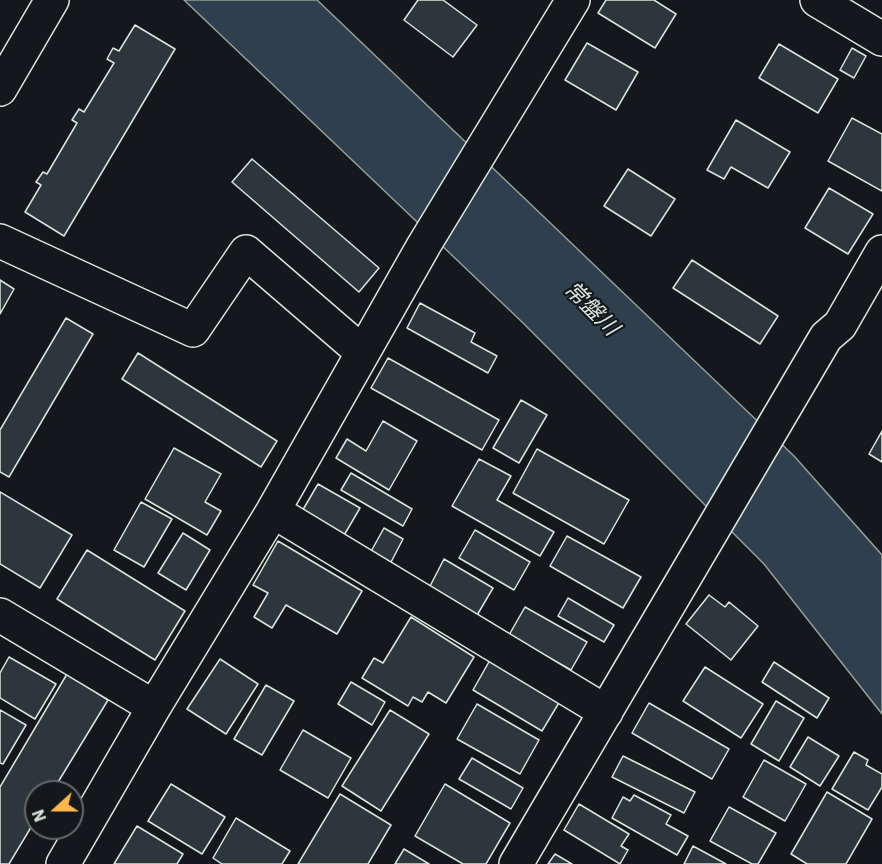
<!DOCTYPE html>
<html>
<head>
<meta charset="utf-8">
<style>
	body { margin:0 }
	#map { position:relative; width:882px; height:864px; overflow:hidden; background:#14181c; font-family:"IBM Plex Sans",sans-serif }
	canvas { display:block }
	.north { position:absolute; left:24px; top:780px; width:60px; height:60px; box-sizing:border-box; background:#14181c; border:2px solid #626a69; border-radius:50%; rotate:249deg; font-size:16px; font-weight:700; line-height:24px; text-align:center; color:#d8e6dc }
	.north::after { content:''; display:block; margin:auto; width:21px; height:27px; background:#ffb74d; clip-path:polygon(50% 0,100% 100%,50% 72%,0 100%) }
</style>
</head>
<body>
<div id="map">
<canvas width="882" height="864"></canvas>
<div class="north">N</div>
</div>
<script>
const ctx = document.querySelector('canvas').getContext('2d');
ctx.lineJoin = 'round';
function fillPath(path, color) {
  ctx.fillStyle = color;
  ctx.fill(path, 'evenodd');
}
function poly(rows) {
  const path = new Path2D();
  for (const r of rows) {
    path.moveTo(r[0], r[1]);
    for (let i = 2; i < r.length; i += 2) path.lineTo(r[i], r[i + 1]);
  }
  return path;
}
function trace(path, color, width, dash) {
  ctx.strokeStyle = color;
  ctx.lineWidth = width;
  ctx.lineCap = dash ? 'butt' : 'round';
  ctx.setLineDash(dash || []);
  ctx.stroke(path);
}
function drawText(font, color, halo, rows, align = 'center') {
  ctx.font = font + ' "IBM Plex Sans","Noto Sans JP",sans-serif';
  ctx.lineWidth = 4.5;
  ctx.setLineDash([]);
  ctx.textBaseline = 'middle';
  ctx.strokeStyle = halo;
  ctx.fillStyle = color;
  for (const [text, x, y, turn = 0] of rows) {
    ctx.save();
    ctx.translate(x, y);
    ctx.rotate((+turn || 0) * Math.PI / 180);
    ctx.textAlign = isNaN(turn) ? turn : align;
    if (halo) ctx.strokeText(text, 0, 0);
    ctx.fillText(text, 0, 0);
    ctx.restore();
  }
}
const water = poly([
	[184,0,317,0,794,456,882,555,882,714,764,564,521,321,184,0]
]);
const building = poly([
	[418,0,443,0,477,25,453,57,404,20,418,0],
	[606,0,654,0,676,14,655,48,598,13,606,0],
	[135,25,175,49,64,236,25,212,41,185,36,182,43,172,47,174,77,123,72,120,79,109,84,112,114,63,107,59,113,48,119,51,135,25],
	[587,43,638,72,616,110,565,80,587,43],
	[779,44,838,79,818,113,759,78,779,44],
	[852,48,866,56,854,78,840,70,852,48],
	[852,118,882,134,882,191,828,161,852,118],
	[736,120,790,152,768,188,731,167,724,179,707,170,736,120],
	[252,159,379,268,359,292,232,182,252,159],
	[628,169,675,199,651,236,604,206,628,169],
	[829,188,873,214,848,254,805,228,829,188],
	[692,260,778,316,760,344,673,288,692,260],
	[0,280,14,289,0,314,0,280],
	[420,303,475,333,471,342,497,356,488,373,407,328,420,303],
	[66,318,93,334,9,477,0,472,0,430,66,318],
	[138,353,277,441,261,467,122,379,138,353],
	[388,358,499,420,482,450,371,388,388,358],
	[521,400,547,415,519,463,493,448,521,400],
	[383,421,417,441,389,490,336,458,347,439,366,451,383,421],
	[882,431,882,462,869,454,882,431],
	[174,448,221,474,205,502,221,511,207,535,145,499,174,448],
	[537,449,629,500,604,544,513,493,537,449],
	[479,459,511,476,497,500,554,532,540,556,452,506,479,459],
	[351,473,412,509,403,526,341,490,351,473],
	[318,484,360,508,343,537,301,513,318,484],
	[0,492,72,535,40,588,0,564,0,492],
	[141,502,172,519,144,567,114,550,141,502],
	[384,528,403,539,389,566,369,555,384,528],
	[475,530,530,562,514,590,459,558,475,530],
	[183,533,210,550,186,590,158,573,183,533],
	[567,536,641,577,623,608,550,566,567,536],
	[278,541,362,591,337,634,286,605,272,628,254,617,268,593,253,585,278,541],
	[87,550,185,611,155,660,57,599,87,550],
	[444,559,493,588,476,617,428,590,444,559],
	[709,595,725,607,729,602,758,626,731,660,686,624,709,595],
	[568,598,614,625,604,642,558,616,568,598],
	[525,607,587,642,571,670,509,635,525,607],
	[411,617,474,657,446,703,428,692,422,702,413,697,408,706,362,678,374,658,383,663,411,617],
	[9,657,56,684,35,719,0,698,0,673,9,657],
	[220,659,258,684,226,734,187,709,220,659],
	[490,660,560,701,542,731,473,690,490,660],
	[774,662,829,698,817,718,762,682,774,662],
	[705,667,763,704,741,738,683,701,705,667],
	[67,674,108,700,52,792,36,792,36,819,9,864,0,864,0,787,67,674],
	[351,682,385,702,372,725,338,704,351,682],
	[266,685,294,701,262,755,234,739,266,685],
	[776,701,804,718,779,761,751,744,776,701],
	[649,703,729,749,712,779,632,733,649,703],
	[477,704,539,740,520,774,457,739,477,704],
	[0,710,26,725,3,764,0,763,0,710],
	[390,710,429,734,381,811,342,786,390,710],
	[303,730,351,758,328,798,280,770,303,730],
	[808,737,839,756,820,786,790,767,808,737],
	[854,752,868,760,866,765,882,774,882,787,868,810,832,789,854,752],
	[623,756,695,792,684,813,612,777,623,756],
	[472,758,523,788,511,809,459,779,472,758],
	[764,760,806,784,785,821,743,797,764,760],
	[171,784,225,817,202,854,148,821,171,784],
	[445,784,510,823,486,864,463,864,415,836,445,784],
	[827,792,872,819,846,864,807,864,791,854,827,792],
	[340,794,391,825,368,864,298,864,340,794],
	[634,795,671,815,666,824,688,836,677,855,612,818,623,797,630,801,634,795],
	[579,804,629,834,621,846,628,850,620,864,564,830,579,804],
	[729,807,776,833,758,864,752,864,710,841,729,807],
	[236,818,290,851,282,864,222,864,213,858,236,818],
	[137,826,183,854,177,864,114,864,137,826],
	[693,846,726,864,684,864,693,846],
	[404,849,429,864,395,864,404,849],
	[555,854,572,864,548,864,555,854]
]);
const minor = poly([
	[817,0,882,39],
	[0,89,52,0],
	[0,241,193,330,246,252,362,352],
	[273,511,606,712],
	[0,615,154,707],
	[63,864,154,707,273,511,424,245,573,0],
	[516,864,826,337,840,325,882,252]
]);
const waterNames = [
	["常盤川",591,309,45]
];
fillPath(water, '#2f3f4d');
trace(water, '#939e99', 1.5);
fillPath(building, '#2c363c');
trace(building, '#d8e6dc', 1.5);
trace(minor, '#d8e6dc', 36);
trace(minor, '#14181c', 33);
drawText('italic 22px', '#d8e6dc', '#14181c', waterNames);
</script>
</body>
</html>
